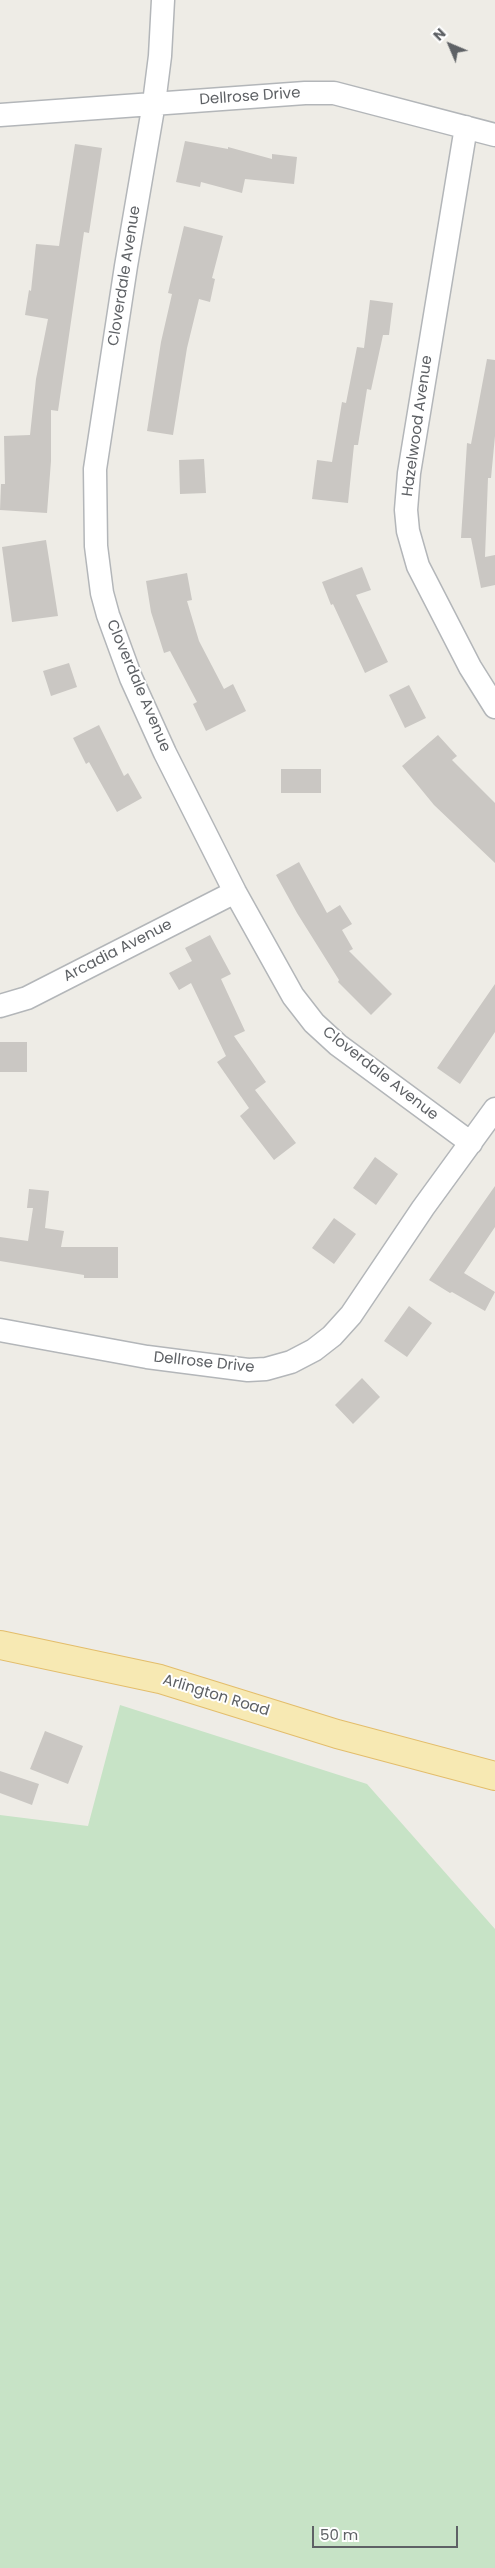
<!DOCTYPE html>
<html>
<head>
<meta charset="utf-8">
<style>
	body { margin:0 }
	#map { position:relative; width:495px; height:2568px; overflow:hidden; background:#eeece6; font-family:Poppins,sans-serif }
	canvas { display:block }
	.north { position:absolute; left:425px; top:20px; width:50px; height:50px; -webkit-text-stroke:4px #fff; paint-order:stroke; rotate:315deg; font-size:14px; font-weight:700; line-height:20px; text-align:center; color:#5e6165 }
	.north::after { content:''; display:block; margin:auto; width:18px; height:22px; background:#5e6165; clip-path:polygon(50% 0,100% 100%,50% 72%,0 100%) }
	.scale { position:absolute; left:312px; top:2526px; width:146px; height:22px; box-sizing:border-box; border:2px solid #5e6165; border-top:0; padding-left:6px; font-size:15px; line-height:18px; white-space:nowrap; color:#5e6165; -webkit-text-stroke:4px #fff; paint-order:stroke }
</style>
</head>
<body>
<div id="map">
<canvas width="495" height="2568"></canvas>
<div class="north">N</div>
<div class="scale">50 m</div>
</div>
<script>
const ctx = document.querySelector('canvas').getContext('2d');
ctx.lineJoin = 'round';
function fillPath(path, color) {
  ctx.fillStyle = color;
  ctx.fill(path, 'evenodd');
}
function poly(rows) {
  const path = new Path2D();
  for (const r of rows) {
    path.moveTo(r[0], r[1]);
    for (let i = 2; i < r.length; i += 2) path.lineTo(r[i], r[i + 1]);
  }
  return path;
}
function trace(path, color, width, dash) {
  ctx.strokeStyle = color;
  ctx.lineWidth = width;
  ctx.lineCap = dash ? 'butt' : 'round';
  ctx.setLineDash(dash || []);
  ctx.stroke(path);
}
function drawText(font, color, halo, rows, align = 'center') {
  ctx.font = font + ' Poppins,sans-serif';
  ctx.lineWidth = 4;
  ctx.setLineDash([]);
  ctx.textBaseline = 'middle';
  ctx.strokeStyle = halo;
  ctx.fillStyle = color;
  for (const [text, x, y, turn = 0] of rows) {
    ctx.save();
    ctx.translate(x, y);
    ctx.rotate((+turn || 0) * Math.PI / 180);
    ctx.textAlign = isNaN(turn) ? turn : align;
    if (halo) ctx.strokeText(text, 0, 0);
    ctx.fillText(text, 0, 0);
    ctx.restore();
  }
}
const green = poly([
	[120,1705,367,1784,495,1929,495,2568,0,2568,0,1815,88,1826]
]);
const building = poly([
	[185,141,228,149,228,147,272,159,272,154,297,157,294,184,245,179,242,193,201,182,200,187,176,182],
	[75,144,102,148,89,233,84,232,58,411,51,410,51,461,47,513,0,510,1,484,5,484,4,436,30,435,36,379,48,319,25,315,29,290,31,291,36,244,59,246],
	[184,226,223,236,212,278,215,279,210,302,199,299,187,348,173,435,147,431,161,342,172,294,168,293],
	[370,300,393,303,389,335,383,335,371,390,367,389,358,445,354,445,348,503,312,499,317,460,332,462,342,402,346,403,357,347,364,348],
	[487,359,495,360,495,436,491,478,488,478,485,557,495,555,495,585,481,588,471,538,461,538,467,443,471,444],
	[204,459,206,493,180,494,179,460],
	[46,540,58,616,12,622,2,547],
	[362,567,371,590,356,595,388,662,365,673,333,604,331,605,322,582],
	[187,573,192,600,187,601,199,641,224,689,233,684,246,711,206,731,193,704,197,702,170,651,164,653,151,612,146,581],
	[69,663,77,687,51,696,43,671],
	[409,685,426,718,405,728,389,695],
	[99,725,124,776,128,773,142,798,117,812,89,762,86,764,73,738],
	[438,735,457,756,452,760,495,803,495,863,434,805,402,766],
	[281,769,321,769,321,793,281,793],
	[299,862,327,913,340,905,352,924,342,930,353,949,349,951,392,994,371,1015,338,982,339,980,297,913,276,875],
	[210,935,231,974,221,979,245,1031,234,1036,266,1082,255,1090,296,1143,274,1160,240,1116,249,1108,217,1062,226,1056,191,983,179,990,169,973,192,961,185,948],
	[495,984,495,1032,460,1084,437,1068],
	[0,1042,27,1042,27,1072,0,1072],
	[375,1157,398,1174,376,1205,353,1188],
	[495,1186,495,1227,464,1273,495,1292,485,1311,452,1292,450,1293,429,1280],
	[29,1189,49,1191,45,1228,64,1231,61,1247,118,1247,118,1278,84,1278,84,1275,0,1261,0,1237,28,1241,33,1208,27,1208],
	[334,1218,356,1234,334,1264,312,1248],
	[409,1306,432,1323,407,1357,384,1341],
	[362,1378,380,1397,353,1424,335,1405],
	[45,1731,83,1746,68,1784,30,1769],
	[0,1771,39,1784,32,1805,0,1793]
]);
const minor = poly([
	[163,0,160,56,154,103,126,266,95,469,96,546,102,593,108,615,131,678,165,753,235,892,293,996,314,1023,338,1045,471,1143],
	[0,115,305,93,334,93,495,135],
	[466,127,409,473,406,510,408,531,418,566,470,667,495,707],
	[0,1006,27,998,235,892],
	[0,1330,147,1357,248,1370,266,1369,291,1362,314,1350,332,1336,351,1315,423,1208,495,1109]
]);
const major = poly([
	[0,1645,160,1679,337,1734,495,1776]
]);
const streetNames = [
	["Dellrose Drive",250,97,-4],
	["Cloverdale Avenue",125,276,-81],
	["Hazelwood Avenue",418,426,-82],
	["Cloverdale Avenue",138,686,67],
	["Arcadia Avenue",118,951,-27],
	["Cloverdale Avenue",380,1074,38],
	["Dellrose Drive",204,1363,6],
	["Arlington Road",216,1696,17]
];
fillPath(green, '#c7e3c6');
fillPath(building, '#cac7c3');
trace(minor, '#b3b6b9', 25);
trace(major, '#e3bd6b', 30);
trace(minor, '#fff', 22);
trace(major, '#f7e9b3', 28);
drawText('15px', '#5e6165', '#fff', streetNames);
</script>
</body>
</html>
